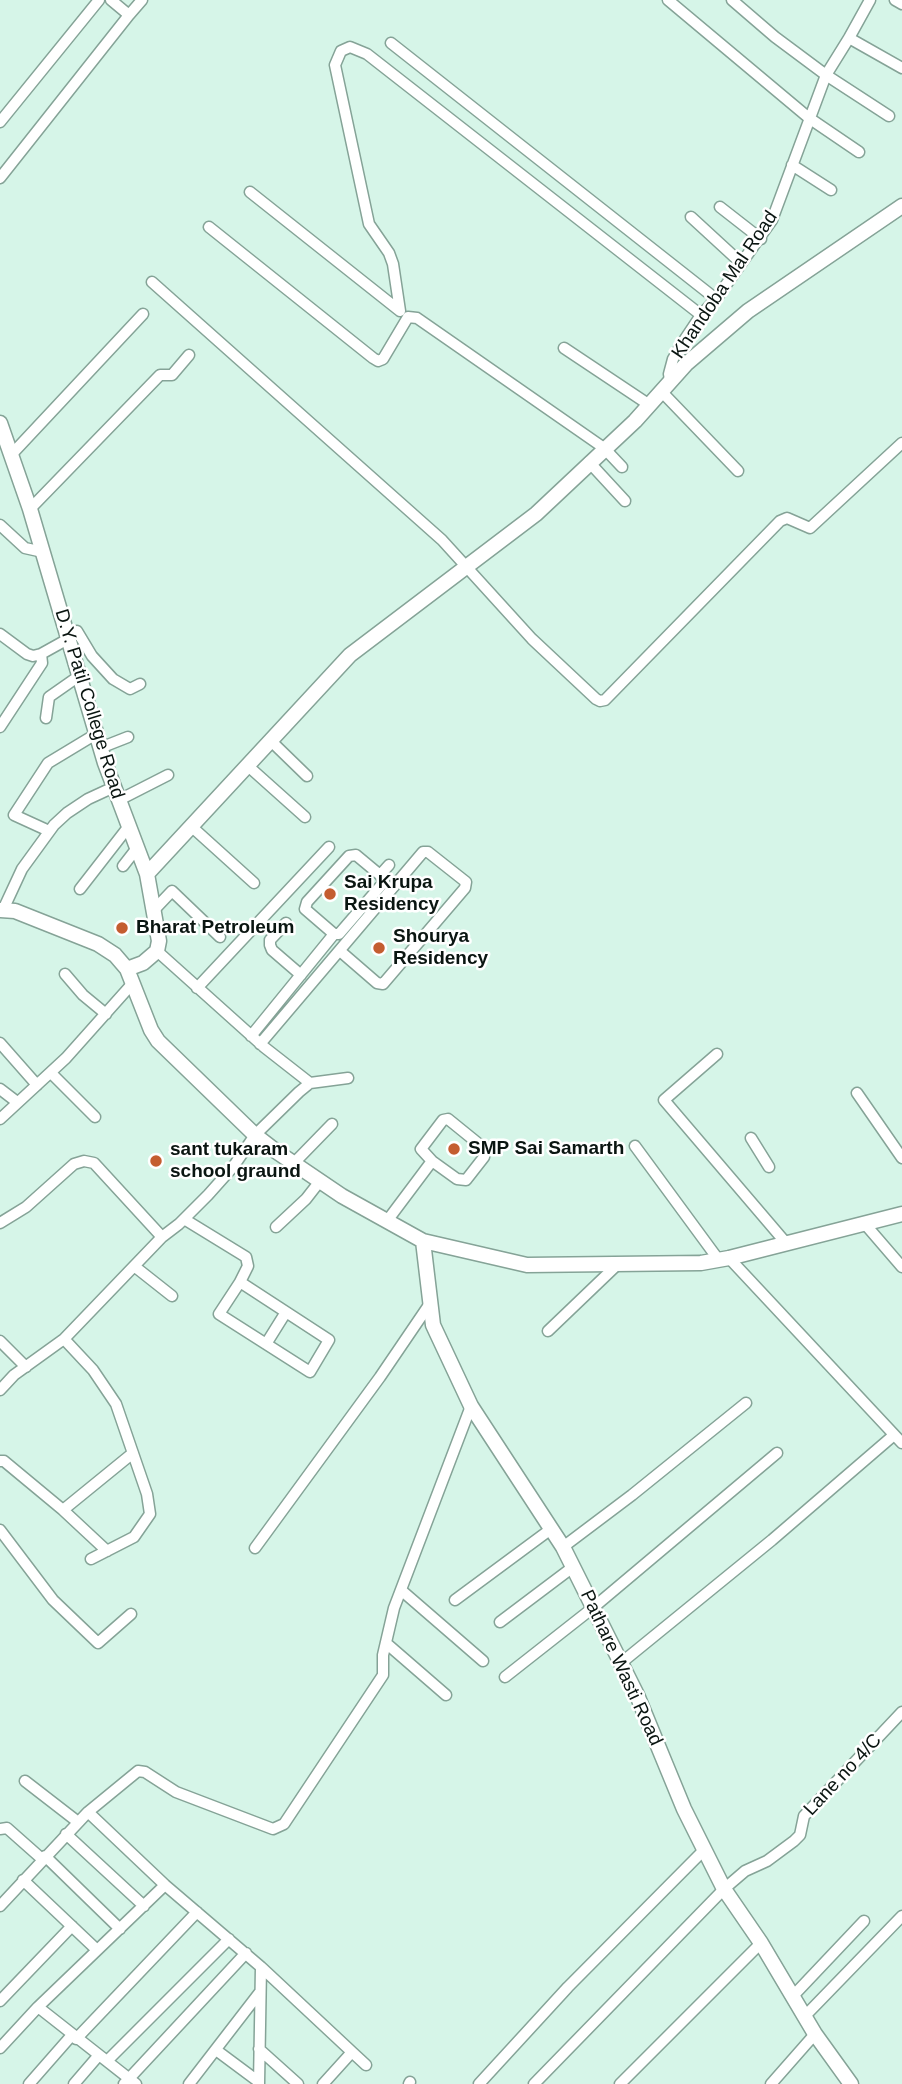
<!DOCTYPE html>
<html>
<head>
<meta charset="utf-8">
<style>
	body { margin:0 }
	canvas { display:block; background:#d6f5e8 }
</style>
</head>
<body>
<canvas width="902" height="2084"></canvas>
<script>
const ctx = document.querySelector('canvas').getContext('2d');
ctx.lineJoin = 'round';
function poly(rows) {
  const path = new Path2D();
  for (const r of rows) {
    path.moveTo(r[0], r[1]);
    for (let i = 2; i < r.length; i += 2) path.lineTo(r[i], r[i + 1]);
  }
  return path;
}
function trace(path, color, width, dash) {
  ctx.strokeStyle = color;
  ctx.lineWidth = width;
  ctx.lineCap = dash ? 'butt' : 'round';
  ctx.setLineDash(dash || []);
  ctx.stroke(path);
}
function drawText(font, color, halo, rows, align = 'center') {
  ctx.font = font + ' Arial,sans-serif';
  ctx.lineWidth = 5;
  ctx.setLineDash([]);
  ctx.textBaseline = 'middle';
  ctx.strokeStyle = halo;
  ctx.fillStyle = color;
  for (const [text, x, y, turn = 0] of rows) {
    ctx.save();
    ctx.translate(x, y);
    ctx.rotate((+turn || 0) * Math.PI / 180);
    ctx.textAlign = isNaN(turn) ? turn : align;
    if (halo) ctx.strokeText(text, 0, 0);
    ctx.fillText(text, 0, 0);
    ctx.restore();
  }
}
const minor = poly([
	[668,0,809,118,859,152],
	[732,0,775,37,826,75,889,116],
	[895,0,902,4],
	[129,15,142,0],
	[849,38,902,68],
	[391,43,716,299],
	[0,122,99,0],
	[792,165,831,190],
	[0,178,129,15,111,0],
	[250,192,400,311],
	[720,207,761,239],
	[691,217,741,263],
	[209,227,373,358,378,361,383,359,408,317,417,318,604,448,622,467],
	[152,282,442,540,532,639,596,699,600,701,605,700,780,521,787,518,810,528,902,443],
	[400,311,393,264,389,253,369,224,335,65,341,51,350,47,367,54,701,315],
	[564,348,648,404],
	[670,380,669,374,673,359,683,342,701,315,716,299,772,220,826,75,849,38,870,0],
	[661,391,738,471],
	[11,455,143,314],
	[589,462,625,501],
	[30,509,160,375,172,375,189,355],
	[0,525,25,548,43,552],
	[77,631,92,656,113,679,130,689,140,684],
	[0,634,27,654,33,656,41,654,68,639],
	[46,718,49,697,79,676],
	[0,727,42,663,41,654],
	[271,741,307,776],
	[100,748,128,737],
	[248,766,305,817],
	[119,800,168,775],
	[192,827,254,883],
	[49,831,14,815,48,763,96,734],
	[123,866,137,848],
	[380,875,384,882,339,934,334,934,305,909,307,902,349,856,356,855,380,875,389,865],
	[80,889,129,826],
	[3,910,22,869,54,825,67,813,88,799,114,787],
	[153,911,172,891,220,937],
	[286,923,270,940,270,945,272,950,301,975],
	[157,951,264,1047,310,1083],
	[65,974,83,995,106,1014],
	[197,988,329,847],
	[251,1036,334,934],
	[0,1043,37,1085],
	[260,1044,423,852,428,852,466,882,465,888,383,984,377,983,340,951],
	[717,1054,664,1100,786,1243],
	[51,1073,95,1117],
	[0,1089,17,1102],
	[857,1093,902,1158],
	[0,1119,66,1058,132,984],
	[751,1138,769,1167],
	[635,1146,718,1259],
	[294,1163,332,1124],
	[184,1219,246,1257,248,1266,240,1282,329,1340,310,1372,219,1314,240,1282],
	[387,1221,432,1161,421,1149,443,1120,448,1119,485,1149,484,1157,466,1180,457,1179,432,1161],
	[0,1223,26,1207,74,1164,84,1161,94,1163,162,1237],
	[865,1224,902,1267],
	[276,1227,306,1199,320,1181],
	[729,1258,902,1443],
	[134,1266,172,1296],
	[548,1331,618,1264],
	[64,1339,93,1370,116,1404,147,1494,150,1514,134,1537,91,1559],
	[0,1341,26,1367],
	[266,1344,286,1312],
	[0,1390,14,1375,64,1339,162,1237,179,1224,208,1195,233,1167,255,1135,299,1092,310,1083,348,1078],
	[0,1461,4,1461,63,1510,107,1551],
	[63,1510,133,1453],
	[0,1530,53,1600,98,1643,131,1614],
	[563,1547,632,1495,746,1403],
	[255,1548,380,1377,431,1302],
	[401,1590,483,1661],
	[455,1600,551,1529],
	[500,1622,573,1567],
	[386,1643,446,1695],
	[621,1663,772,1540,894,1435],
	[505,1677,594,1607,777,1453],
	[25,1781,78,1822],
	[88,1812,165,1885,261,1967,259,2084],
	[0,1829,7,1828,42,1859],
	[66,1834,144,1906],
	[45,1856,120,1929],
	[23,1880,97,1950],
	[0,1906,88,1812,138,1771,145,1772,176,1792,273,1829,284,1824,383,1675,383,1655,394,1608,471,1406],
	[261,1967,352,2052,323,2084],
	[793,1996,864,1921],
	[0,2001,72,1926],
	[38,2007,136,2084],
	[805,2016,902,1916],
	[76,2039,197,1912],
	[0,2048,38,2007,165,1885],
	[259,2049,298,2084],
	[216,2050,259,2082],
	[352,2052,366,2065],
	[107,2061,229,1939],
	[29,2084,72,2035],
	[74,2084,99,2055],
	[124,2084,246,1953],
	[189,2084,260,1992],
	[409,2084,410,2082],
	[479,2084,568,1987,704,1850],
	[534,2084,724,1889,745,1871,767,1861,794,1841,800,1835,804,1816,902,1712],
	[620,2084,761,1943],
	[771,2084,815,2034]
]);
const tertiary = poly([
	[0,423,30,509,105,763,147,874,159,941,157,951,143,963,127,969],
	[147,874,350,655,536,514,635,421,686,364,748,311,902,206],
	[0,910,15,911,98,944,115,955,127,969,151,1030,158,1041,255,1135,277,1152,342,1196,423,1241,527,1265,701,1263,729,1258,902,1214],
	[423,1241,433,1325,471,1406,563,1547,637,1695,684,1809,724,1889,761,1943,815,2034,851,2084]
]);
const markers = [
	[330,894,7,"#c45d30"],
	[122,928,7,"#c45d30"],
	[379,948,7,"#c45d30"],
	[454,1149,7,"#c45d30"],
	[156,1161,7,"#c45d30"]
];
const streetNames = [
	["Khandoba Mal Road",725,285,-56],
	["D.Y. Patil College Road",89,704,73],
	["Pathare Wasti Road",621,1668,65],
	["Lane no 4/C",843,1775,-47]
];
const poiNames = [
	["Sai Krupa",344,883],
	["Residency",344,905],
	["Bharat Petroleum",136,928],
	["Shourya",393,937],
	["Residency",393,959],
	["SMP Sai Samarth",468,1149],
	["sant tukaram",170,1150],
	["school graund",170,1172]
];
trace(minor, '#85a397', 13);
trace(tertiary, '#85a397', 17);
trace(minor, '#fff', 10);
trace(tertiary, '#fff', 14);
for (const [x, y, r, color] of markers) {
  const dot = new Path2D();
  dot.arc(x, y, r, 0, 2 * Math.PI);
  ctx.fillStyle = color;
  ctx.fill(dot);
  trace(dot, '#fff', 2.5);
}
drawText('19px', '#0a1511', '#fff', streetNames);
drawText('bold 19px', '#0a1511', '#fff', poiNames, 'left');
</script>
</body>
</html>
